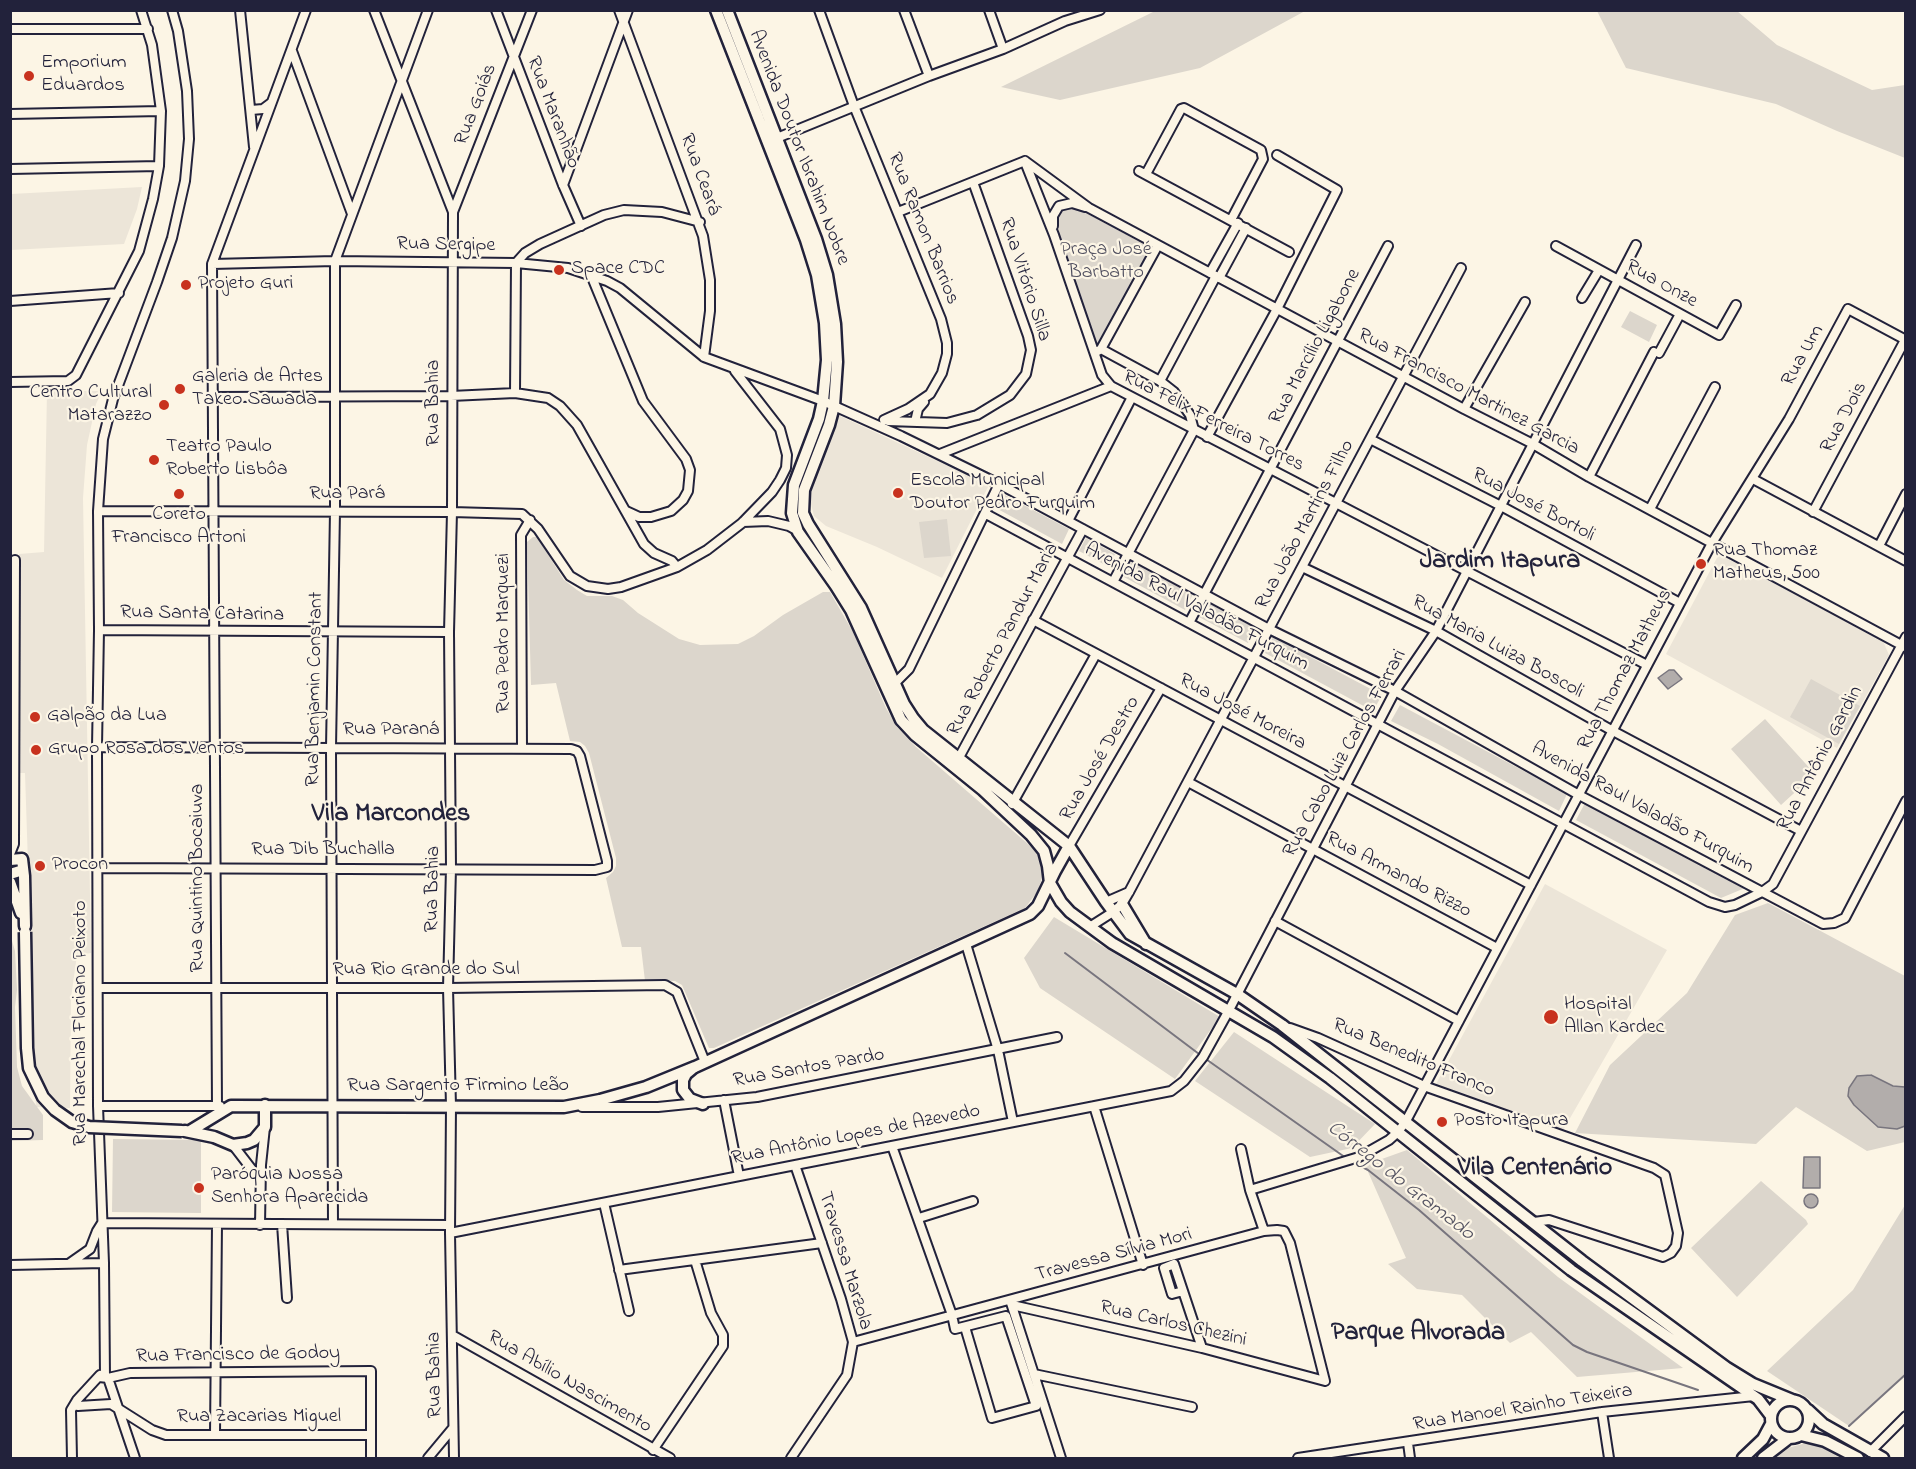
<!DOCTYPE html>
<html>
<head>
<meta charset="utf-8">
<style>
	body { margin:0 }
	#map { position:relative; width:1916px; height:1469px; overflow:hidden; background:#fcf5e5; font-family:"Indie Flower",sans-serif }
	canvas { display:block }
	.frame { position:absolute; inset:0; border:12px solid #22223b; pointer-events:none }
</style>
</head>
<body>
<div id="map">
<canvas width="1916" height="1469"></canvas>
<div class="frame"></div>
</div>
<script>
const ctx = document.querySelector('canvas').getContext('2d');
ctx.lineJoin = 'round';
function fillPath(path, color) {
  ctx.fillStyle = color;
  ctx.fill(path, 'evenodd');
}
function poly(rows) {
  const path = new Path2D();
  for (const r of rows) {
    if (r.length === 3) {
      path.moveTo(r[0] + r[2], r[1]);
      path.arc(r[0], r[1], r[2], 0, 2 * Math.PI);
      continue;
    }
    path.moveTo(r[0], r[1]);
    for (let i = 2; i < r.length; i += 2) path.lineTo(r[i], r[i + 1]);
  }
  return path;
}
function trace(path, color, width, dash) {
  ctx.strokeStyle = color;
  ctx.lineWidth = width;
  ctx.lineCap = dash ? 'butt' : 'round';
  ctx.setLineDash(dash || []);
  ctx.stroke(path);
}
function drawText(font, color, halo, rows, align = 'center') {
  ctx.font = font + ' "Indie Flower",sans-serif';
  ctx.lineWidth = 4.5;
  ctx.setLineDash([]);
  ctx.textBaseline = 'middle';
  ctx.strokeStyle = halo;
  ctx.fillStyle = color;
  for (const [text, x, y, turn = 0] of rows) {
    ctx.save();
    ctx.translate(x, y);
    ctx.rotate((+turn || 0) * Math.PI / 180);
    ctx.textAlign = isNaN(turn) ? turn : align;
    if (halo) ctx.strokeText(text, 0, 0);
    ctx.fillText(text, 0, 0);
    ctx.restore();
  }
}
const built = poly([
	[142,187,137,209,124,244,11,250,11,194],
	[47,391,102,391,96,404,87,445,83,498,91,953,77,955,71,998,70,1108,36,1107,25,773,20,773,19,554,44,552],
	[838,415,987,484,988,487,942,578,877,547,826,526,814,516,810,500,811,486,829,445],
	[1719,554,1883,641,1889,655,1837,748,1666,654],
	[1545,884,1667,950,1562,1132,1436,1084]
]);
const green = poly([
	[1155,11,1305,11,1200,68,1060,100,1001,87],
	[1597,11,1737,11,1777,45,1872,90,1905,85,1905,158,1837,131,1776,104,1626,68],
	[1073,206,1153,249,1100,344,1096,343,1058,230,1057,218,1059,214,1064,209],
	[1630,311,1657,325,1649,342,1621,327],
	[1001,493,1069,529,1062,544,994,507],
	[947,519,951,556,924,558,919,522],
	[533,537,537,537,564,580,577,590,587,596,612,596,623,600,638,613,679,639,700,645,738,644,754,636,783,615,823,592,830,592,853,632,886,708,897,727,916,747,1035,850,1045,868,1038,891,1025,908,714,1048,709,1048,682,985,675,981,645,981,641,947,622,947,606,878,613,872,616,866,616,858,589,753,585,746,580,742,570,741,556,683,531,685,527,542],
	[1086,538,1115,554,1109,567,1079,551],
	[1131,562,1193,594,1185,610,1124,577],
	[1207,602,1255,628,1248,643,1199,617],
	[1273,637,1382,695,1373,711,1265,653],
	[1811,679,1860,706,1839,744,1790,717],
	[1400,705,1567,794,1559,811,1438,744,1391,721],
	[1765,719,1815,774,1781,805,1731,749],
	[1585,803,1745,888,1721,898,1576,820],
	[1768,903,1905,976,1905,1142,1867,1151,1796,1107,1756,1144,1575,1133,1610,1065,1687,993,1735,915],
	[1054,917,1220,1017,1175,1079,1040,988,1024,958],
	[10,934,15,951,17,990,15,1007,17,1067,22,1086,43,1115,43,1140,11,1141],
	[1234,1032,1375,1124,1352,1148,1310,1157,1195,1081],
	[113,1139,201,1140,201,1213,112,1212],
	[1407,1150,1558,1277,1683,1368,1577,1377,1531,1332,1510,1343,1462,1295,1417,1289,1388,1264,1406,1258,1365,1165],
	[1761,1181,1806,1220,1808,1224,1737,1297,1691,1248],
	[1905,1205,1905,1374,1849,1426,1767,1371,1853,1290],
	[1806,1443,1816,1443,1843,1458,1770,1458,1784,1449]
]);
const water = poly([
	[1669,670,1674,670,1682,679,1668,689,1658,678,1669,670],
	[1871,1075,1893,1086,1905,1087,1905,1126,1897,1129,1878,1127,1854,1105,1848,1096,1849,1088,1857,1076,1871,1075],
	[1804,1157,1820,1157,1820,1188,1803,1188,1804,1157],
	[1811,1201,7]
]);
const stream = poly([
	[1065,953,1203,1057,1346,1158],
	[1351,1161,1368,1170,1419,1210,1573,1345,1587,1352,1698,1390],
	[1849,1426,1906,1374]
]);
const street = poly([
	[240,10,254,147],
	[374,10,453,212,452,512,449,632,451,868,448,988,451,1106,450,1233,454,1458],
	[496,10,563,185,581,226],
	[619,10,703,236,710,280,710,311,704,357],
	[819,10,854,106,941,319,947,343,947,354,942,373,930,394,908,409,884,420],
	[904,10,929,76],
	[989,10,1003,49],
	[10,29,148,29],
	[292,51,352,214],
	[251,110,263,109,271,103],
	[10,114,161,111],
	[772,140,929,76,1003,49,1065,21,1100,10],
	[1025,161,1089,208,1464,409,1533,444,1589,477,1905,647],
	[1025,162,1054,235,1102,375,1111,386,1647,665],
	[10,169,159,166],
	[1139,171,1289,252],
	[1146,174,1181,109,1184,108,1261,150,1263,159,1231,220],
	[563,185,628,10],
	[453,212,532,10],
	[898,212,1025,161],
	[1053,226,1053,216,1059,206,1072,203,1085,207],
	[1556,246,1719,335,1736,305],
	[516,263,525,253,540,244,604,215,624,210,662,212,700,222],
	[212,264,335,261,516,263,568,268,607,281,620,288,704,357,823,401,901,436,999,484,1269,629,1395,691,1579,795,1823,924,1834,923,1845,918,1906,801],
	[1210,273,1238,223],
	[591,275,643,401,686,459,690,470,688,491,683,500,671,511,651,517,639,517,626,511],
	[1219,278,1246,228],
	[1582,298,1599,270],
	[10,301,119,293],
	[1101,349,1160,381,1174,392,1190,415,1194,430,1113,582],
	[1098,351,1101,349,1158,245],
	[1659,353,1680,314],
	[1160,381,1216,276],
	[10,382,68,381,76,375,139,251,153,199,159,166,161,111,152,45,141,10],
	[515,393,516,263],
	[213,397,451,396,515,393,548,398,560,406,577,425,644,544,654,553,672,561,677,567],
	[1464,409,1525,302],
	[888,421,947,423,977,415,1010,395,1026,374,1031,350,1028,336,973,182],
	[915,422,918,409,924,402],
	[1207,437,1277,309,1337,190,1277,155],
	[1370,439,1501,506,1680,603],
	[940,454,1111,386],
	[1589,477,1654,352],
	[1753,479,1906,561],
	[1650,509,1715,387],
	[98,511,452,512,522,514,538,529,570,576,587,586,608,589,621,587,677,567,707,550,742,523,772,492,780,480,786,468,787,455,780,429,735,371],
	[1813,512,1905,340],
	[986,514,1709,902,1725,907,1735,905,1762,892,1773,884,1906,637],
	[1068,521,1132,397],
	[743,522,768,521,789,526,798,531],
	[1879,546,1906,494],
	[1302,567,1436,631,1613,731,1801,831],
	[1033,620,1531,885],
	[1189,623,1388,246],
	[99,630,449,632],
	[895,683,909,669,999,484],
	[97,747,571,749,577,751,580,756,607,861,607,867,595,870,98,868],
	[522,748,521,535,530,520],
	[956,763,1083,529],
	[1188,782,1497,948],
	[1012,804,1096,654],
	[1069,846,1161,688],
	[10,854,14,844,15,560],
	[1106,902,1129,892],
	[1275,921,1459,1021],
	[1091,926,1113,912,1122,904,1129,892,1461,268],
	[966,944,998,1050,1013,1122],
	[98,988,448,988,665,985,677,992,705,1062],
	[1290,1028,1318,1038,1424,1086,1654,1168,1665,1175,1678,1233,1676,1246,1671,1253,1663,1257,1549,1220,1534,1222],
	[724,1100,739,1176],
	[98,1106,220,1106],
	[217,1106,212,264,306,10],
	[1094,1106,1143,1265],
	[582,1107,658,1107,757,1097,1057,1037],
	[10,1134,28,1134],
	[233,1145,260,1180],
	[892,1146,952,1315,955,1329,1006,1316,1036,1406,992,1418,965,1327],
	[1241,1149,1250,1190,1264,1231],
	[1250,1190,1359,1157,1389,1140,1398,1132,1406,1121,1712,543,1789,419,1848,309,1906,340],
	[604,1203,629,1311],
	[919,1218,973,1201],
	[102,1223,450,1225],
	[282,1224,287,1298],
	[333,1224,331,748,335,511,335,261,428,10],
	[260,1225,261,1165,265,1127],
	[450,1233,1171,1091,1184,1081,1203,1057,1228,1012,1395,691,1436,631,1636,245],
	[70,1263,90,1249,97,1231,102,1223],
	[10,1265,104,1263],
	[619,1270,822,1243],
	[1183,1291,1172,1294,1164,1268,1174,1264,1202,1348],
	[1011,1303,1061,1458],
	[452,1335,670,1458],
	[853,1342,1264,1231,1277,1230,1284,1231,1290,1243,1325,1381,1202,1348,1012,1305],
	[1034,1374,1192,1407],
	[99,1377,108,1378,130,1373,371,1371,371,1458],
	[105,1377,104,1263,98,1106,97,747,99,630,98,511,103,439,113,399,157,282,172,238,185,181,189,139,187,91,178,31,172,10],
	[108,1378,135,1458],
	[78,1406,111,1404,152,1430,166,1435,370,1435],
	[1602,1412,1609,1458],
	[215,1434,217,1224],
	[1408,1443,1410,1458],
	[653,1450,723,1346,723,1335,711,1313,695,1260],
	[1870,1452,1906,1416],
	[72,1458,71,1410,77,1400,100,1375],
	[428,1458,453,1428],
	[791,1458,847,1375,853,1342,841,1299,795,1165],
	[1298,1458,1602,1412,1754,1396]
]);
const secondary = poly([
	[716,10,806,240,817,275,825,323,827,360,823,401,819,419,794,485,792,513,798,532,836,586,851,610,901,720,915,735,983,790,1031,835,1044,851,1048,866,1050,883,1061,902,1070,912,1112,943,1273,1037,1330,1078,1571,1270,1758,1399,1771,1416],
	[727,10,816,239,827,275,835,324,837,362,834,406,829,425,804,490,803,513,808,524,861,608,904,704,913,718,923,730,1069,846,1106,902,1130,934,1237,994,1282,1025,1582,1261,1727,1368,1753,1384,1792,1400],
	[10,860,22,859,24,876,25,926],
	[10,874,23,870],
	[10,882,21,913],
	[1122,904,1146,944],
	[692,1069,686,1074,683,1080,683,1090,690,1099,703,1104],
	[185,1131,214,1137,233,1145,247,1143,254,1140,265,1127,265,1105],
	[190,1131,231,1106,564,1107,600,1100,646,1087,695,1067,1030,914,1038,906,1055,871,1069,846],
	[1790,1419,19],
	[1808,1410,1823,1424,1883,1458],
	[1801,1435,1825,1441,1858,1458],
	[1743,1458,1763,1439,1771,1424],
	[1763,1458,1789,1438]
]);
const secondaryBridge = poly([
	[25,932,27,1048,29,1068,43,1097,55,1110,72,1122,89,1127,182,1131]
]);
const markers = [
	[29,76,6,"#c8321e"],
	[559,270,6,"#c8321e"],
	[186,285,6,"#c8321e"],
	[180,389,6,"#c8321e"],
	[164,405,6,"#c8321e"],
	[154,460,6,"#c8321e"],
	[898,493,6,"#c8321e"],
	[179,494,6,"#c8321e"],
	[1701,564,6,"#c8321e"],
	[35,717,6,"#c8321e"],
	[36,750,6,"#c8321e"],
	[40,866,6,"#c8321e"],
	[1551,1017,8,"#c8321e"],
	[1442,1122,6,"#c8321e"],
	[199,1188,6,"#c8321e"]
];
const poiNames = [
	["Emporium",41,64],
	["Eduardos",41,87],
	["Space CDC",571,270],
	["Projeto Guri",198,285],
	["Galeria de Artes",192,378],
	["Takeo Sawada",192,401],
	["Centro Cultural",152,394,"right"],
	["Matarazzo",152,417,"right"],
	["Teatro Paulo",166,448],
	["Roberto Lisbôa",166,471],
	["Escola Municipal",910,482],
	["Doutor Pedro Furquim",910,505],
	["Coreto",179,516,"center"],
	["Francisco Artoni",179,539,"center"],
	["Rua Thomaz",1713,552],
	["Matheus, 500",1713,575],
	["Galpão da Lua",47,717],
	["Grupo Rosa dos Ventos",48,750],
	["Procon",52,866],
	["Hospital",1564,1006],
	["Allan Kardec",1564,1029],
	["Posto Itapura",1454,1122],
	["Paróquia Nossa",211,1176],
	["Senhora Aparecida",211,1199]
];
const streetNames = [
	["Rua Goiás",477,105,-69],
	["Rua Maranhão",552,113,69],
	["Avenida Doutor Ibrahim Nobre",798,148,69],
	["Rua Ceará",699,175,70],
	["Rua Ramon Barrios",922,229,68],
	["Rua Sergipe",446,246,1],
	["Rua Vitório Silla",1024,280,72],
	["Rua Onze",1661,285,29],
	["Rua Marcílio Ligabone",1316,347,-62],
	["Rua Um",1804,356,-61],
	["Rua Francisco Martinez Garcia",1468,393,28],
	["Rua Bahia",435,403,-90],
	["Rua Dois",1845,418,-62],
	["Rua Félix Ferreira Torres",1213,422,27],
	["Rua Pará",347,495],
	["Rua José Bortoli",1533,506,28],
	["Rua João Martins Filho",1306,525,-62],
	["Avenida Raul Valadão Furquim",1196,608,28],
	["Rua Santa Catarina",202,615,1],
	["Rua Pedro Marquezi",505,633,-90],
	["Rua Roberto Pandur Maria",1004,640,-62],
	["Rua Maria Luiza Boscoli",1497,648,29],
	["Rua Thomaz Matheus",1626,670,-62],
	["Rua Benjamin Constant",316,689,-89],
	["Rua José Moreira",1242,713,28],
	["Rua Paraná",391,731],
	["Rua Cabo Luiz Carlos Ferrari",1346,754,-61],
	["Rua José Destro",1101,759,-60],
	["Rua Antônio Gardin",1821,759,-62],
	["Avenida Raul Valadão Furquim",1642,809,29],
	["Rua Dib Buchalla",323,851],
	["Rua Armando Rizzo",1398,876,28],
	["Rua Quintino Bocaiuva",199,878,-90],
	["Rua Bahia",434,889,-89],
	["Rua Rio Grande do Sul",426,971],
	["Rua Marechal Floriano Peixoto",82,1023,-90],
	["Rua Benedito Franco",1413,1059,23],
	["Rua Santos Pardo",809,1069,-10],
	["Rua Sargento Firmino Leão",458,1087],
	["Rua Antônio Lopes de Azevedo",856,1136,-11],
	["Travessa Sílvia Mori",1114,1256,-15],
	["Travessa Marzola",844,1261,73],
	["Rua Carlos Chezini",1173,1325,13],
	["Rua Francisco de Godoy",238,1356,-1],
	["Rua Bahia",436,1375,-91],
	["Rua Abílio Nascimento",569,1383,30],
	["Rua Manoel Rainho Teixeira",1523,1409,-9],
	["Rua Zacarias Miguel",259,1418]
];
const parkNames = [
	["Praça José",1106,251],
	["Barbatto",1106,274]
];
const waterNames = [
	["Córrego do Gramado",1400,1182,38]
];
const districtNames = [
	["Jardim Itapura",1500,563],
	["Vila Marcondes",391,816],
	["Vila Centenário",1535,1170],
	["Parque Alvorada",1418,1335]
];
fillPath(built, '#ece5d8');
fillPath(green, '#dcd6cc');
fillPath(water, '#b2adab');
trace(water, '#78757e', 1.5);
trace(stream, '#78757e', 2);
trace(street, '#22223b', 12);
trace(secondary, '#22223b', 15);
trace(street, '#fcf5e5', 8);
trace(secondary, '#fcf5e5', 10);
trace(secondaryBridge, '#22223b', 15, []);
trace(secondaryBridge, '#fcf5e5', 10);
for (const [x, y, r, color] of markers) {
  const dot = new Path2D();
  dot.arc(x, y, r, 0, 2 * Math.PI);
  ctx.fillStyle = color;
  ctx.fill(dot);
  trace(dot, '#fcf5e5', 2);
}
drawText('20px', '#22223b', '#fcf5e5', poiNames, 'left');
drawText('20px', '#22223b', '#fcf5e5', streetNames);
drawText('20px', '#504f5f', '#fcf5e5', parkNames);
drawText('italic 21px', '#545362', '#fcf5e5', waterNames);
drawText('bold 26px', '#22223b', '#fcf5e5', districtNames);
</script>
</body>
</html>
